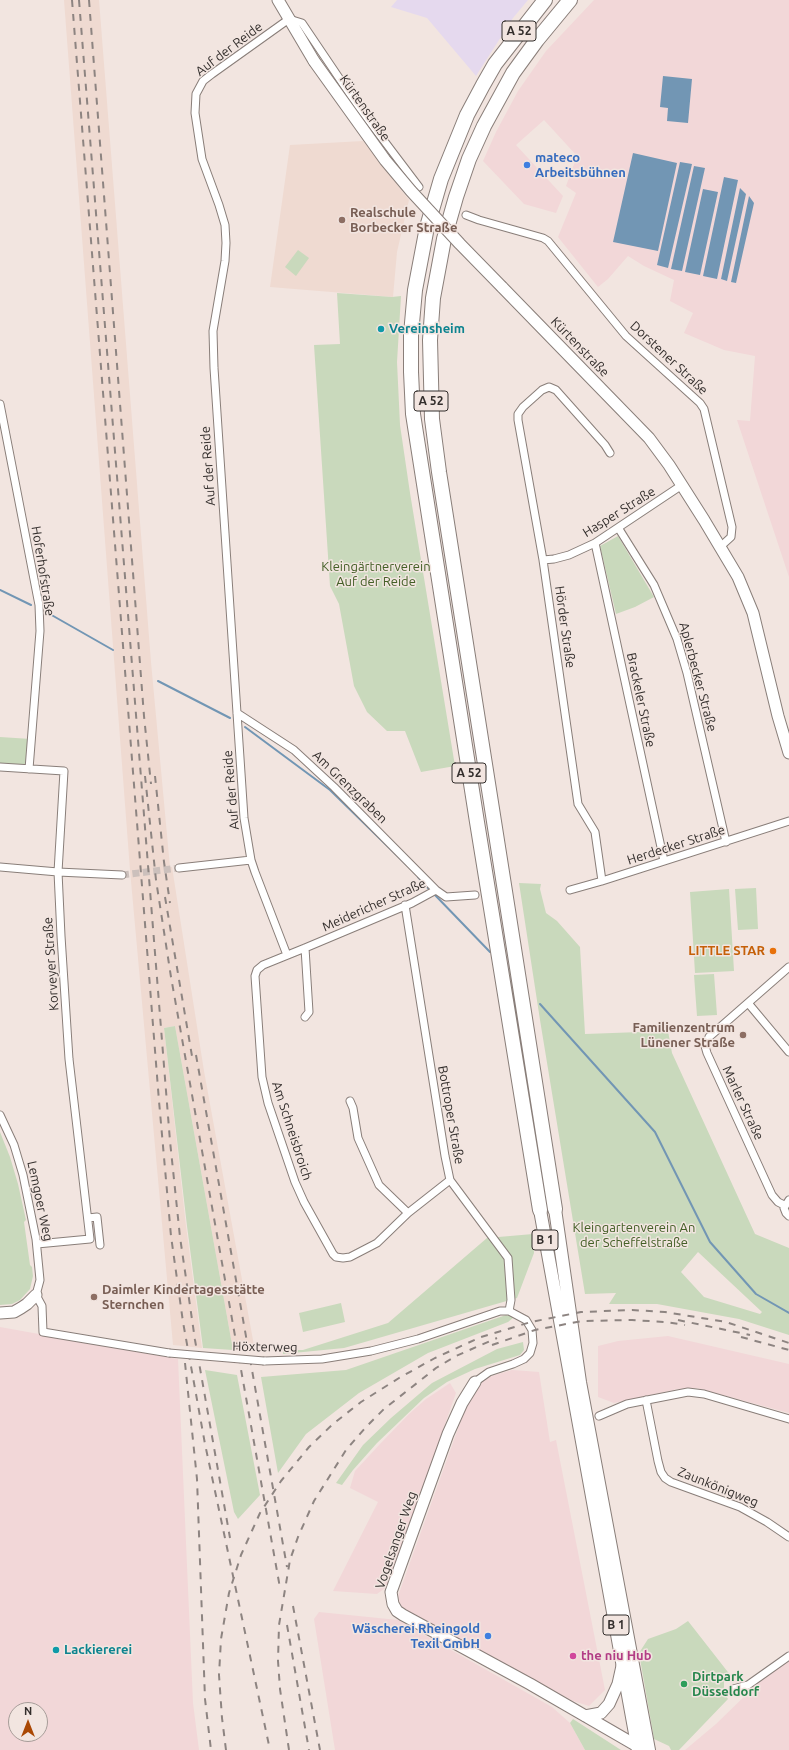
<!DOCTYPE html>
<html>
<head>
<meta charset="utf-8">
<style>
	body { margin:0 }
	#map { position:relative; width:789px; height:1750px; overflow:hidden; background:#f2e5e0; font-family:Ubuntu,sans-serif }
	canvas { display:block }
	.north { position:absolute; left:8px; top:1702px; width:40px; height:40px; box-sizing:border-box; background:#f2e5e0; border:1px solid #a69c98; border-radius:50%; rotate:0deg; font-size:11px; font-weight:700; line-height:16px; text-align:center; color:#332e2c }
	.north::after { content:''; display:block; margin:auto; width:14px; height:18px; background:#aa4804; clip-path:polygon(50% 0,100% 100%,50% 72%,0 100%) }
</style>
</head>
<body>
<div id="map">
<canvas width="789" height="1750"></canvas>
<div class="north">N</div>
</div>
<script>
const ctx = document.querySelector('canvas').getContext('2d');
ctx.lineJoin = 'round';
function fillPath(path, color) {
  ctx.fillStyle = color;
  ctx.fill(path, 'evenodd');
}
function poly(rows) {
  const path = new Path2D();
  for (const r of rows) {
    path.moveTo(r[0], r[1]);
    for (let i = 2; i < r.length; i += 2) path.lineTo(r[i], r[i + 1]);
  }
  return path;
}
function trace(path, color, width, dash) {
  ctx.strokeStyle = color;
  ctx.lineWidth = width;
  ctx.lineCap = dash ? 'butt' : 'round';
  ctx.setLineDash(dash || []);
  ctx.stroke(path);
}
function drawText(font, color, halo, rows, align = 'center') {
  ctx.font = font + ' Ubuntu,sans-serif';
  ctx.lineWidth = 3;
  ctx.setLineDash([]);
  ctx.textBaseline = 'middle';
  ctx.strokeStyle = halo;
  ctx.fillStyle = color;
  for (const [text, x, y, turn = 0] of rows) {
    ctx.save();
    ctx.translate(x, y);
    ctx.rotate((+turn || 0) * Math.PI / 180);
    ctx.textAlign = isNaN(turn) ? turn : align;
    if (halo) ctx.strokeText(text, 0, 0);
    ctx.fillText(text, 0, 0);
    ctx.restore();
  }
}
const commercial = poly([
	[397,0,528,0,513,18,476,76,427,18,391,7]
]);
const industrial = poly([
	[594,0,789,0,789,577,737,420,750,421,755,356,724,350,684,333,693,313,670,301,674,280,644,266,628,256,608,279,598,287,558,237,576,193,566,186,577,156,544,120,516,145,563,196,556,213,524,204,483,161,496,132,518,91,546,51],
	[0,1327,178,1359,193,1703,199,1750,0,1750],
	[16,1710,40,1710,40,1734,16,1734],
	[668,1336,789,1364,789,1413,697,1388,678,1389,614,1403,598,1397,598,1346,618,1341],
	[512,1370,539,1372,550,1442,556,1440,605,1690,589,1706,573,1701,405,1611,401,1606,398,1596,469,1398,477,1385,488,1377],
	[450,1383,456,1393,388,1586,377,1594,333,1591,378,1502,350,1488,355,1471,380,1444,409,1414,426,1399],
	[319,1612,398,1620,552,1707,570,1723,585,1750,335,1750,314,1619],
	[789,1657,789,1750,685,1750,716,1724,754,1687]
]);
const built = poly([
	[64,0,99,0,151,662,170,867,172,867,204,1071,255,1351,233,1350,175,1026,164,1028,186,1226,202,1348,173,1345,130,870],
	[363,141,409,200,397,252,393,297,270,287,290,145]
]);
const green = poly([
	[298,250,309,258,296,276,285,267],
	[337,293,392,297,401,296,397,362,400,425,410,493,455,766,421,772,405,731,387,731,367,712,354,686,339,604,330,586,314,345,340,344],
	[618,536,654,597,635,607,616,614,600,546],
	[0,737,31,739,29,769,0,767],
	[519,883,541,884,540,889,546,913,557,921,580,947,585,1034,668,1031,672,1053,755,1234,789,1248,789,1335,739,1319,657,1304,609,1304,616,1293,585,1294,540,1020],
	[698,1252,762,1312,760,1314,704,1297,681,1272],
	[756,888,758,929,738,930,735,889],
	[729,889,734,971,695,973,690,892],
	[714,974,717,1015,697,1016,694,975],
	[175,1026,233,1350,203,1348,187,1226,164,1028],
	[0,1132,10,1157,18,1184,26,1220,24,1222,30,1265,32,1267,33,1276,30,1289,20,1300,12,1304,0,1305],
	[533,1234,534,1253,517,1298,344,1348,283,1354,283,1350,303,1350,388,1323,487,1238],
	[341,1303,345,1322,303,1332,299,1313],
	[506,1315,514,1317,508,1322,428,1353,359,1393,306,1434,278,1473,261,1377,346,1370],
	[523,1342,524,1350,520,1355,475,1369,447,1382,424,1398,377,1443,353,1470,342,1485,336,1483,363,1445,391,1418,432,1383,497,1349],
	[205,1370,237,1375,260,1495,238,1519,234,1512],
	[688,1621,731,1676,724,1681,724,1693,728,1699,679,1750,671,1750,669,1746,654,1739,639,1653,648,1639,676,1629],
	[573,1719,621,1750,585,1750,570,1723]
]);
const water = poly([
	[663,76,692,79,688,123,667,121,668,108,660,107],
	[633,153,677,163,658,251,613,242],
	[680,162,692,164,668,268,657,265],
	[694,166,705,168,682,271,671,269],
	[724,177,738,180,717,279,703,276],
	[740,188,746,194,727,281,721,279],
	[703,189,718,192,700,275,685,272],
	[749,196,754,203,736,283,731,282]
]);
const stream = poly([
	[0,590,31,605],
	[48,613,113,650],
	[158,681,230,718],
	[245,727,330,790,411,869],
	[418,877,428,888],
	[435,895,490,952],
	[540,1004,655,1132,710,1242,756,1294,789,1313]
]);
const streetTunnel = poly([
	[122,875,179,868]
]);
const street = poly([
	[466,215,479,220,543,238,548,241,626,336,700,403,704,409,732,527,731,537,720,547],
	[0,404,39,605,40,631,29,769],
	[619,529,654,585,677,639,687,673,726,842],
	[595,543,664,861],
	[543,560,554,559,569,555,595,543,682,485],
	[237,713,294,750,334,787,436,890],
	[0,767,64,771,58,872,61,936,69,1059,90,1239,37,1244],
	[0,867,58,872,122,875],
	[179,868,251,860],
	[602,881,595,832,578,804,543,560,518,420,518,414,523,407,542,390,549,387,556,390,605,445,610,453],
	[570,890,602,881,789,821],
	[405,905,445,1156,450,1180,508,1258,511,1300,509,1311],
	[287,955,255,872,251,860,244,818,214,368,213,331,225,261,226,243,225,225,219,205,202,159,195,113,196,94,203,81,212,74,289,19,302,23,360,109,419,187],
	[748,1003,789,1052],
	[305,1017,309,1012,305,948],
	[350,1101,353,1108,358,1138,379,1185,408,1213],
	[0,1115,14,1145,23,1175,36,1239,40,1280,36,1295,42,1306,43,1332,169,1353],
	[450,1180,408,1213,377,1243,350,1257,343,1258,336,1257,333,1254,304,1202,295,1182,268,1103,262,1077,255,976,257,970,263,965,305,948,412,903,436,890,446,897,475,895],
	[789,1200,784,1208,786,1213,789,1216],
	[784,1205,778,1202,772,1195,707,1053,705,1046,709,1037,789,967],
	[88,1218,97,1217,100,1245],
	[264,1361,322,1359,371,1351,418,1339,500,1311,509,1311,526,1320,532,1330,533,1343,530,1353,524,1359,513,1364,489,1372,475,1382],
	[646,1400,658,1461,661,1472,665,1478,671,1482,740,1507,767,1522,789,1537],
	[599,1416,627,1404,688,1392,704,1394,789,1419],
	[733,1689,748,1685,789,1656]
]);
const secondary = poly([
	[278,0,314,61],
	[502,287,649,438,669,465,704,520,738,577,753,613,778,716,789,753],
	[0,1313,14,1312,21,1308,27,1304,36,1295],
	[475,1382,462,1403,448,1434,391,1592,393,1604,397,1611,403,1615,530,1684,644,1750],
	[585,1716,601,1713,609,1704,618,1684,622,1666]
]);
const primary = poly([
	[555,1209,580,1382,649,1750],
	[540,1210,638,1750]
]);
const highway = poly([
	[555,1209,439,472,432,419,430,340,433,298,444,239,456,197,469,159,484,126,513,73,537,40,570,0],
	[540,1210,477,822,413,414,411,372,411,334,415,290,427,227,441,179,467,115,483,85,495,64,545,0]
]);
const rail = poly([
	[72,0,159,1101,171,1236,183,1322,205,1444,270,1750],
	[79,0,170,1141,180,1237,195,1340,230,1538],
	[89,0,144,716,151,784],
	[145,776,156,880,171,977,280,1588],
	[155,776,164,862,170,903],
	[165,897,193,1062],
	[196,1055,287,1567],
	[678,1320,750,1335],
	[741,1337,789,1350],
	[492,1345,535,1330,582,1321,632,1320,665,1322,685,1325],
	[185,1363,197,1479,205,1699,211,1750],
	[293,1606,320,1750],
	[287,1625,309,1750],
	[226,1750,222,1718,219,1675,221,1639,229,1593,241,1555,260,1513,281,1481,309,1447,333,1424,361,1402,399,1378,435,1358,481,1337,531,1322,581,1312,632,1310,665,1312,726,1322,789,1343],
	[289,1750,280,1689,278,1661,279,1625,290,1560,298,1537,314,1501,346,1450,366,1427,384,1409,436,1368,456,1356,497,1338]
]);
const streetBridge = poly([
	[169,1353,264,1361]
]);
const secondaryBridge = poly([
	[314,61,385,160,411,191,460,244,502,287]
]);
const markers = [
	[527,165,4,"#3f7fe0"],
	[342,220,4,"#8d6e63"],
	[381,329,4,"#0f9aa8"],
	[773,951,4,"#e8710a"],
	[743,1035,4,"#8d6e63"],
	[94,1297,4,"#8d6e63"],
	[488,1636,4,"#3f7fe0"],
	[56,1650,4,"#0f9aa8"],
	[573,1656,4,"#d1479c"],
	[684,1684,4,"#2e9e5b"]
];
const shields = [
	[519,31,34],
	[431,401,34],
	[469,773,34],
	[545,1240,26],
	[616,1625,26]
];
const shieldNames = [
	["A 52",519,31],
	["A 52",431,401],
	["A 52",469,773],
	["B 1",545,1240],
	["B 1",616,1625]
];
const streetNames = [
	["Auf der Reide",229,49,-37],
	["Kürtenstraße",365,108,55],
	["Kürtenstraße",580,347,46],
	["Dorstener Straße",669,358,43],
	["Auf der Reide",208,466,-94],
	["Hasper Straße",619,512,-32],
	["Hoferhofstraße",43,571,81],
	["Hörder Straße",565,627,82],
	["Aplerbecker Straße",698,677,75],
	["Brackeler Straße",641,700,78],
	["Am Grenzgraben",350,787,44],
	["Auf der Reide",231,790,-95],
	["Herdecker Straße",676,845,-18],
	["Meidericher Straße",374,905,-24],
	["Korveyer Straße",51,964,-94],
	["Marler Straße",743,1103,65],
	["Bottroper Straße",451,1115,80],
	["Am Schneisbroich",292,1131,72],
	["Lemgoer Weg",40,1201,78],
	["Höxterweg",265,1347,1],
	["Zaunkönigweg",718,1487,22],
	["Vogelsanger Weg",396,1540,-71]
];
const shopNames = [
	["mateco",535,158],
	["Arbeitsbühnen",535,173],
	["Wäscherei Rheingold",480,1629,"right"],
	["Texil GmbH",480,1644,"right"]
];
const educationNames = [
	["Realschule",350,213],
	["Borbecker Straße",350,228],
	["Familienzentrum",735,1028,"right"],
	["Lünener Straße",735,1043,"right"],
	["Daimler Kindertagesstätte",102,1290],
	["Sternchen",102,1305]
];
const cultureNames = [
	["Vereinsheim",389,329],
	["Lackiererei",64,1650]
];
const parkNames = [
	["Kleingärtnerverein",376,567],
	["Auf der Reide",376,582],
	["Kleingartenverein An",634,1228],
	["der Scheffelstraße",634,1243]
];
const foodNames = [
	["LITTLE STAR",765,951]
];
const hotelNames = [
	["the niu Hub",581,1656]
];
const leisureNames = [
	["Dirtpark",692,1677],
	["Düsseldorf",692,1692]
];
fillPath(commercial, '#e5d9ee');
fillPath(industrial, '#f2d7d8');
fillPath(built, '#efdad1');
fillPath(green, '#c9d9bc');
fillPath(water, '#7296b4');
trace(stream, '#7296b4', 2);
trace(streetTunnel, '#ccc0bc', 7, [7, 3.5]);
trace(street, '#897e79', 9);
trace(secondary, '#897e79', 13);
trace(primary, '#897e79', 14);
trace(highway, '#897e79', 16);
trace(street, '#fff', 7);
trace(secondary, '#fff', 11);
trace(primary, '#fff', 12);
trace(highway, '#fff', 14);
trace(rail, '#8d8481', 2, [7, 7]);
trace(streetBridge, '#897e79', 9, []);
trace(secondaryBridge, '#897e79', 13, []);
trace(streetBridge, '#fff', 7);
trace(secondaryBridge, '#fff', 11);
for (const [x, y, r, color] of markers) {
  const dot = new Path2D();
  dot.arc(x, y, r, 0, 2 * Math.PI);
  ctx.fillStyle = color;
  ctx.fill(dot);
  trace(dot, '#f2e5e0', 1.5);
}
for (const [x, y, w] of shields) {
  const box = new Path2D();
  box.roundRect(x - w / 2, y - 10, w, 20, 3);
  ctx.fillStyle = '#f2e5e0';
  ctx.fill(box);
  trace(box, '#332e2c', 1);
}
drawText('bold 12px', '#332e2c', null, shieldNames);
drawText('13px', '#332e2c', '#f2e5e0', streetNames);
drawText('bold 13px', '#366cbe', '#f2e5e0', shopNames, 'left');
drawText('bold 13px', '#785e54', '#f2e5e0', educationNames, 'left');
drawText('bold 13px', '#0d838f', '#f2e5e0', cultureNames, 'left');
drawText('13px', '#435f26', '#f2e5e0', parkNames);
drawText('bold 13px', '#c56008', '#f2e5e0', foodNames, 'right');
drawText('bold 13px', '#b23c85', '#f2e5e0', hotelNames, 'left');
drawText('bold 13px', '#27864d', '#f2e5e0', leisureNames, 'left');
</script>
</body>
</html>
